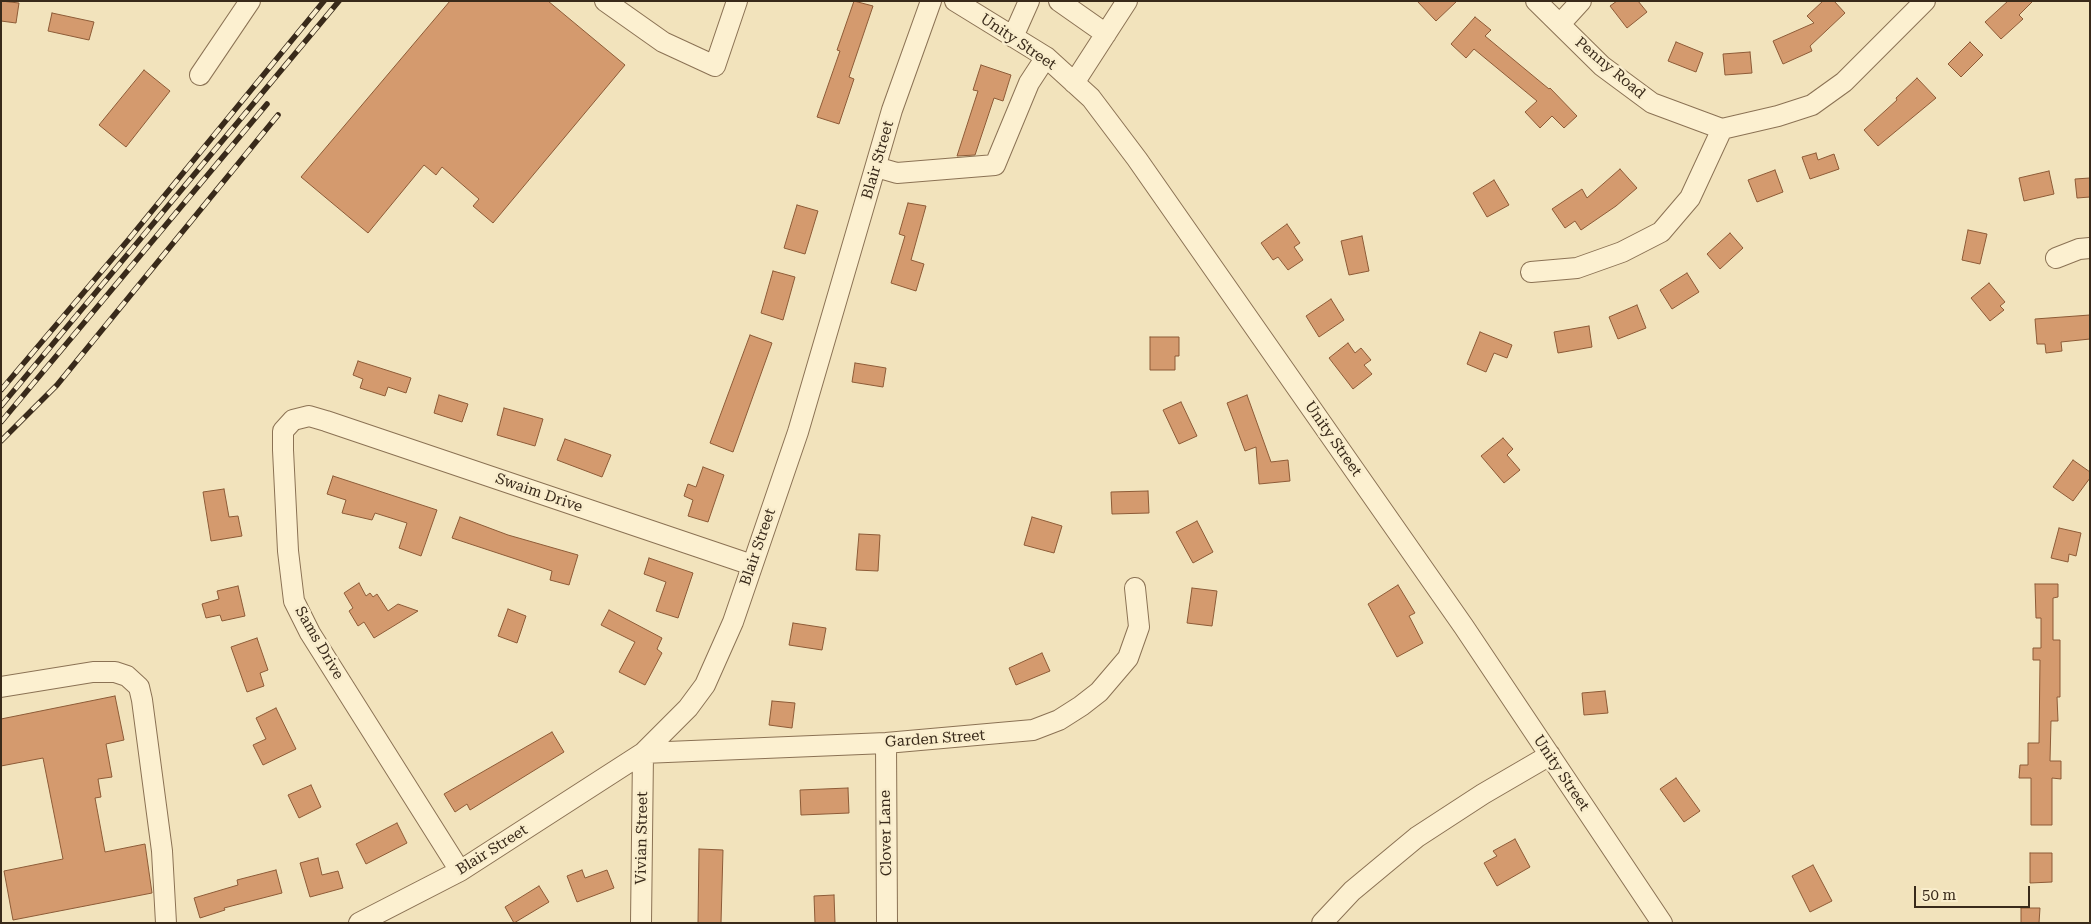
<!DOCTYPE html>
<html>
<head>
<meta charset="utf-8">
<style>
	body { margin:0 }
	#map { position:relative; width:2091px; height:924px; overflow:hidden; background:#f2e3bc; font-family:"Roboto Serif",serif }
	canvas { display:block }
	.frame { position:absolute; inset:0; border:2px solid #392a1a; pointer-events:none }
	.scale { position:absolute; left:1914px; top:886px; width:116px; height:22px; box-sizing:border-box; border:2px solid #392a1a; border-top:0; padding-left:6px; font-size:15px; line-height:18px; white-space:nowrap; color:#392a1a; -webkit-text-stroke:4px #f9edcc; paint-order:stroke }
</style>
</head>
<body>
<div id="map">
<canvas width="2091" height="924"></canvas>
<div class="frame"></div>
<div class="scale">50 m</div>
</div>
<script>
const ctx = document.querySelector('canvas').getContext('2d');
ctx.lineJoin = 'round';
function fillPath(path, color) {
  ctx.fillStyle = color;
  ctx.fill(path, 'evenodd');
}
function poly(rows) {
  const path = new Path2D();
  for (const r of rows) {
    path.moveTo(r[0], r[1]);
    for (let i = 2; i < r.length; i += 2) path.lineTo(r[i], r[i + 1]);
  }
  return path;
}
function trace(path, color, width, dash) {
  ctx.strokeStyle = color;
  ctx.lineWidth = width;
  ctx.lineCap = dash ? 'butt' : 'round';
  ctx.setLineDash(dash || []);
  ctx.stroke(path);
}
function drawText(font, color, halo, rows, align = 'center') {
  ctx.font = font + ' "Roboto Serif",serif';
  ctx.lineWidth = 5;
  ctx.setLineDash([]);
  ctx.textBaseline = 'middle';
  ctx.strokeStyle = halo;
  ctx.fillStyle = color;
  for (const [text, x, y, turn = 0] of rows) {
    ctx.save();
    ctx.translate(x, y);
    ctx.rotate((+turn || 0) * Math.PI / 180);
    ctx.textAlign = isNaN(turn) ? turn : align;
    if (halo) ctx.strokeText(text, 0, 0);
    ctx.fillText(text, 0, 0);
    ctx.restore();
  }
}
const building = poly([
	[1,1,19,3,16,23,1,21,1,1],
	[450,1,548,1,625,65,493,223,473,206,479,199,442,167,436,175,424,165,368,233,301,177,450,1],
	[854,1,873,6,849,77,854,79,839,124,817,117,840,51,837,50,854,1],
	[1417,1,1457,1,1436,21,1417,1],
	[1617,1,1638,1,1647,12,1627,28,1610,6,1617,1],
	[1823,1,1834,1,1845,13,1810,46,1812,51,1783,64,1773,41,1814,23,1807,16,1823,1],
	[2008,1,2033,1,2019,15,2023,19,2001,39,1985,22,2008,1],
	[52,13,94,22,89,40,48,31,52,13],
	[1475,17,1491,30,1485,36,1549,89,1550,88,1577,116,1564,128,1552,116,1540,128,1525,112,1537,101,1474,49,1466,58,1451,44,1475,17],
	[1676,42,1703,53,1696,72,1668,61,1676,42],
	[1970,42,1983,55,1961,77,1948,64,1970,42],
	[1750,52,1752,73,1725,75,1723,54,1750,52],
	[981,65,1011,75,1003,101,994,98,975,155,957,156,978,91,973,90,981,65],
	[144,70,170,91,126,147,99,125,144,70],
	[1917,78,1936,98,1878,146,1864,130,1897,100,1896,98,1917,78],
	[1816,153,1818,160,1834,154,1839,169,1810,179,1802,157,1816,153],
	[1620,169,1637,188,1616,206,1581,230,1575,221,1565,228,1552,209,1582,189,1587,198,1620,169],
	[1775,170,1783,192,1757,202,1748,180,1775,170],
	[2049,171,2054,194,2024,201,2019,178,2049,171],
	[2090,178,2090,197,2077,198,2075,179,2090,178],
	[1494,180,1509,205,1487,217,1473,193,1494,180],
	[908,203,926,206,911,260,924,264,916,291,891,283,905,236,899,234,908,203],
	[797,205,818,211,805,254,784,248,797,205],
	[1287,224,1300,243,1294,247,1303,260,1288,270,1278,257,1273,260,1261,243,1287,224],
	[1968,230,1987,234,1980,264,1962,260,1968,230],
	[1730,233,1743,248,1720,269,1707,254,1730,233],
	[1362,236,1369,271,1349,275,1341,241,1362,236],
	[773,271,795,277,783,320,761,313,773,271],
	[1687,273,1699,292,1672,309,1660,290,1687,273],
	[1989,283,2005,302,2000,306,2004,310,1990,321,1971,298,1989,283],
	[1331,299,1344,320,1319,337,1306,316,1331,299],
	[1637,305,1646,328,1618,339,1609,317,1637,305],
	[2090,315,2090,339,2061,342,2062,351,2046,353,2045,344,2037,344,2035,319,2090,315],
	[1589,326,1592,347,1558,353,1554,332,1589,326],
	[1480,332,1512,345,1507,358,1494,353,1486,372,1467,364,1480,332],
	[750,335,772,343,733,452,710,443,750,335],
	[1150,337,1179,337,1179,356,1175,356,1175,370,1150,370,1150,337],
	[1348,343,1355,353,1361,348,1371,360,1364,365,1372,374,1353,389,1329,358,1348,343],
	[358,361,411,378,406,393,388,387,385,396,360,388,363,379,353,375,358,361],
	[855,363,886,368,883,387,852,382,855,363],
	[439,395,468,404,462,422,434,413,439,395],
	[1247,395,1271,462,1288,460,1290,481,1259,484,1256,447,1245,451,1227,403,1247,395],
	[1181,402,1197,436,1179,444,1163,410,1181,402],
	[504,408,543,419,535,446,497,435,504,408],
	[1503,438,1513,449,1507,455,1520,470,1504,483,1481,456,1503,438],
	[565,439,611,455,602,477,557,460,565,439],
	[2073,460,2090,472,2090,478,2073,501,2053,487,2073,460],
	[703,467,724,475,708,522,688,516,693,500,684,496,688,484,696,487,703,467],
	[333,476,437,510,421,556,399,548,407,523,375,513,372,520,342,513,346,500,327,494,333,476],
	[224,489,229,517,238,516,242,536,211,541,203,492,224,489],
	[1148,491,1149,513,1112,514,1111,492,1148,491],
	[460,517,508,535,578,555,569,585,550,580,552,571,452,538,460,517],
	[1032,517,1062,526,1054,553,1024,545,1032,517],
	[1197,521,1213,552,1193,563,1176,532,1197,521],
	[2059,528,2081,533,2076,556,2069,554,2068,562,2051,558,2059,528],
	[859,534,880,535,878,571,856,570,859,534],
	[649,558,693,573,678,618,656,611,666,582,644,574,649,558],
	[359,583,366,596,370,593,373,597,377,594,388,611,398,604,418,611,374,638,364,622,358,626,349,611,353,608,344,593,359,583],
	[2035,584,2058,584,2058,597,2053,598,2053,640,2060,640,2060,697,2057,697,2058,721,2051,721,2050,761,2061,761,2061,779,2052,778,2052,825,2031,825,2031,778,2019,778,2020,765,2028,765,2028,743,2039,743,2040,660,2033,660,2033,648,2041,648,2041,618,2036,618,2035,584],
	[1398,585,1415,613,1409,616,1423,643,1397,657,1368,604,1398,585],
	[238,586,245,616,222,621,220,615,206,618,202,604,219,599,217,591,238,586],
	[1192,588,1217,591,1212,626,1187,623,1192,588],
	[508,609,526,616,517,643,498,636,508,609],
	[609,610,662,638,657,649,662,653,645,685,619,672,635,642,601,625,609,610],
	[793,623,826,628,822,650,789,645,793,623],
	[257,638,268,670,260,673,264,686,247,692,231,647,257,638],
	[1042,653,1050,671,1016,685,1009,668,1042,653],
	[1605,691,1608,713,1584,715,1582,693,1605,691],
	[115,696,124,740,106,744,112,777,98,779,101,797,95,798,105,852,145,844,152,893,13,920,4,871,63,859,43,758,1,766,1,719,115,696],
	[772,701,795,703,792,728,769,725,772,701],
	[276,708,296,749,263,765,253,745,266,739,256,718,276,708],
	[552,732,564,752,470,810,467,804,455,812,444,794,552,732],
	[1676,778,1700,811,1684,822,1660,789,1676,778],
	[311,785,321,807,299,818,288,795,311,785],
	[848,788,849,813,801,815,800,790,848,788],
	[397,823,407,843,366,864,356,844,397,823],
	[1515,839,1530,867,1497,886,1484,863,1497,856,1493,851,1515,839],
	[699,849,723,850,721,923,698,923,699,849],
	[2030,853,2052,853,2052,882,2030,883,2030,853],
	[318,858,322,875,338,871,343,888,310,897,300,863,318,858],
	[1813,865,1832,901,1810,912,1792,876,1813,865],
	[276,870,282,893,224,908,225,910,200,918,194,898,238,885,237,880,276,870],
	[582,870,585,878,607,870,614,888,577,902,567,876,582,870],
	[539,886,549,902,514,923,505,907,539,886],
	[834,895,835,923,815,923,814,896,834,895],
	[2021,908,2040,908,2039,923,2021,923,2021,908]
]);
const minor = poly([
	[605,1,663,42,715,66,737,1],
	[955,1,1046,57,1091,98,1137,159,1464,627,1662,923],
	[1059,1,1106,34],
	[1536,1,1602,66,1652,103,1722,129],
	[1560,24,1581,1],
	[1013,37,1029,1],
	[200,75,250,1],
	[1074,83,1127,1],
	[1722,129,1778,116,1812,105,1844,82,1925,1],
	[876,167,897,173,995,165,1029,83,1046,57],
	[2056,258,2079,249,2090,248],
	[1531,272,1577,268,1622,252,1661,232,1690,198,1722,129],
	[1,687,93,672,115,672,127,676,139,687,142,700,162,851,166,923],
	[886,743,887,923],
	[460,871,310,633,294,601,288,551,283,450,283,431,293,420,309,416,326,421,752,565],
	[359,923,460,871,643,753,688,708,705,685,733,622,798,432,892,110,931,1],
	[641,923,643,753,886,743,1033,730,1059,720,1081,706,1099,692,1128,658,1139,627,1135,588],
	[1322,923,1352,891,1417,837,1483,794,1550,755]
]);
const rail = poly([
	[1,390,129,239,324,1],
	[1,406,339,1],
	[1,422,267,104],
	[1,441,57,385,278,115]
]);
const streetNames = [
	["Unity Street",1018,42,34],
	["Penny Road",1610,68,40],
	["Blair Street",878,160,-74],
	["Unity Street",1333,439,55],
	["Swaim Drive",539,493,19],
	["Blair Street",758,547,-71],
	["Sams Drive",319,643,60],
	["Garden Street",935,739,-4],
	["Unity Street",1561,773,56],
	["Clover Lane",886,833,-91],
	["Vivian Street",642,838,-89],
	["Blair Street",492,850,-32]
];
fillPath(building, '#d49a6e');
trace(building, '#8d5b37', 1);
trace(minor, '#8b7254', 22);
trace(minor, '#fcf0d0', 20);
trace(rail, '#392a1a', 5.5);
trace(rail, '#f9edcc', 4, [11]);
drawText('15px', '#392a1a', '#f9edcc', streetNames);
</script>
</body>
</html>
